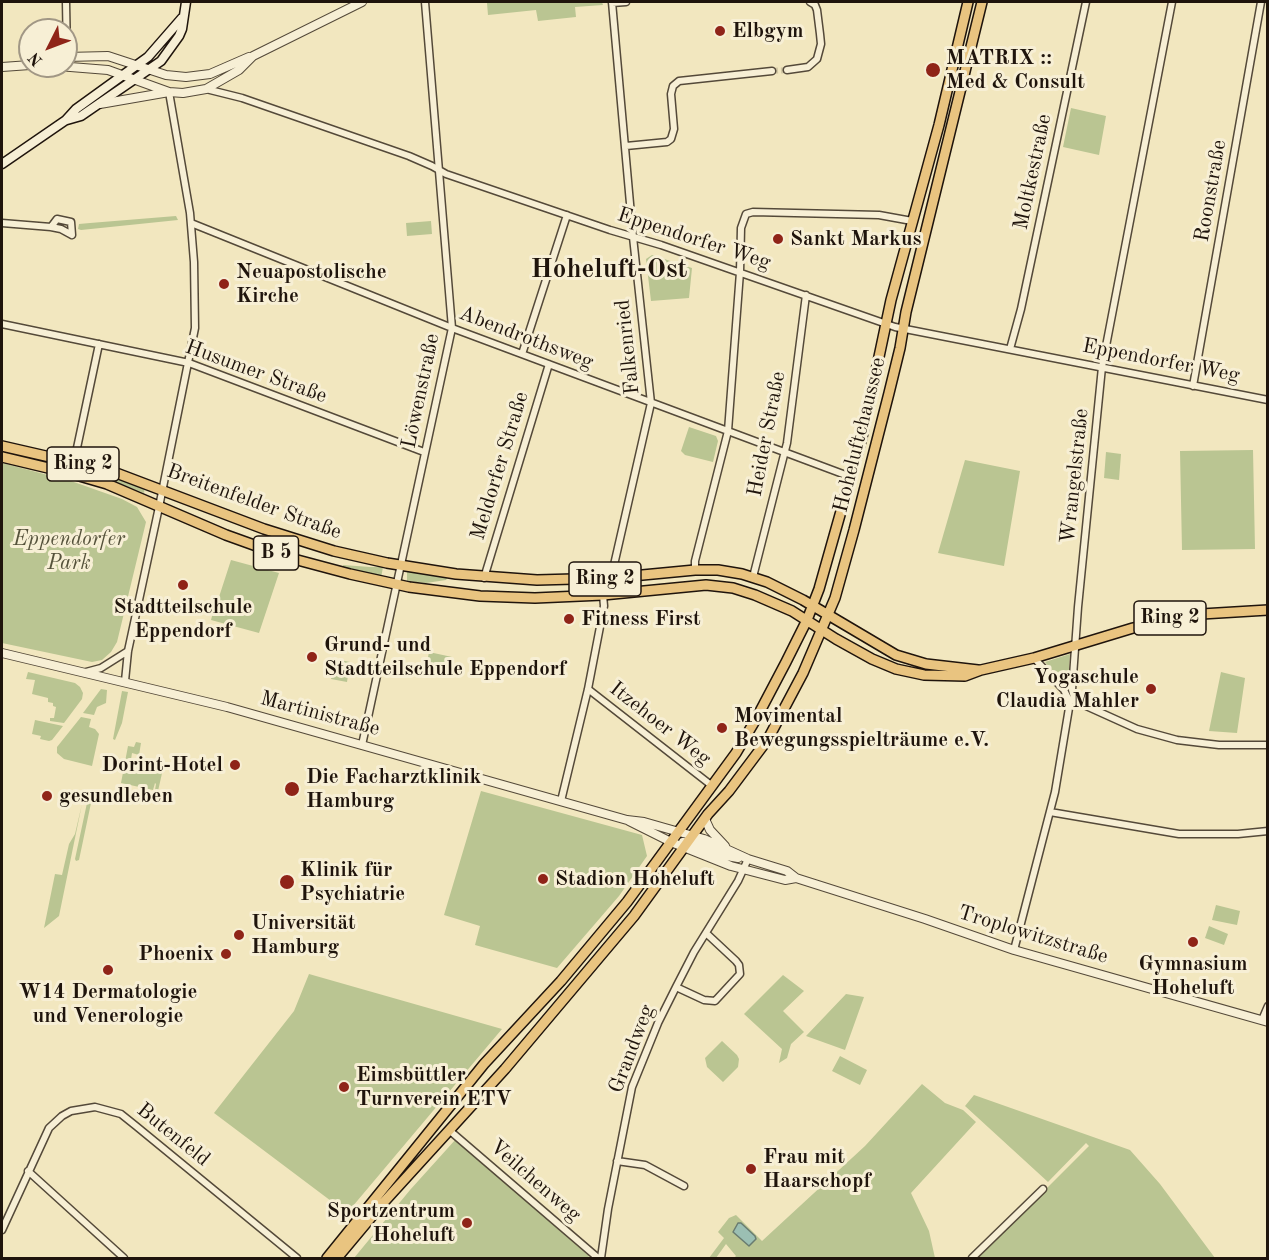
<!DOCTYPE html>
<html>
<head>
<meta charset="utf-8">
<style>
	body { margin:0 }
	#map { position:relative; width:1269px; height:1260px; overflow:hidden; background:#f2e7bf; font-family:"Old Standard TT",serif }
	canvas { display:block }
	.frame { position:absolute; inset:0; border:3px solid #1f140c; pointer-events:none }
	.north { position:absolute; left:18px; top:18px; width:60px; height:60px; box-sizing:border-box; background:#f7efd5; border:2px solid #a19785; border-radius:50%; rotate:228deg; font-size:16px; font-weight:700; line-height:24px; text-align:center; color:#1f140c }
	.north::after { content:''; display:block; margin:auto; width:21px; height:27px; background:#8f2418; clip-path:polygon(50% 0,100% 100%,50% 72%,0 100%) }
</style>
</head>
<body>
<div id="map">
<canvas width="1269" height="1260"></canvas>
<div class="frame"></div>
<div class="north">N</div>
</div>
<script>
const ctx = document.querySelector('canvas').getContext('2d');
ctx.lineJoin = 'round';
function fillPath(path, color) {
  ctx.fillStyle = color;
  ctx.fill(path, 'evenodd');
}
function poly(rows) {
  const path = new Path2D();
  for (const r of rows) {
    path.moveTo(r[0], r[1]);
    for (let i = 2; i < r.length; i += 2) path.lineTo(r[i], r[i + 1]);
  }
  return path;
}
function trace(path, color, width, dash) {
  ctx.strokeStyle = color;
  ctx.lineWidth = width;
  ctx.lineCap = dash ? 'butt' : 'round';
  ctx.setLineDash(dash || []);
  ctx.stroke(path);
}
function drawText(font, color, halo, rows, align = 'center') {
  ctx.font = font + ' "Old Standard TT",serif';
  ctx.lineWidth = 6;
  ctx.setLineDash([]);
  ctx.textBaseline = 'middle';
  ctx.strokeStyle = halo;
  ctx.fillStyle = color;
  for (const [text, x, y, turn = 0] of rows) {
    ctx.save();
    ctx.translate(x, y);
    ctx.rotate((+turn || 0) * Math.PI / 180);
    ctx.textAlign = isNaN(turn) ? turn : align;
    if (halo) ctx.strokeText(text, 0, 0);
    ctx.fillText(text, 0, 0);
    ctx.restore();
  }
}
const green = poly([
	[506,2,602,2,603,5,575,7,576,17,538,21,536,10,488,15,487,3],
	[1071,108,1106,116,1099,155,1063,147],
	[176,216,178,220,81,230,78,229,79,224,90,223],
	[431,221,432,234,407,236,406,223],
	[652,255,692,268,689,298,651,301,646,259],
	[689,427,716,436,718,441,713,462,685,455,681,451],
	[2,450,107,474,145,486,144,493,103,477,2,452],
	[1253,450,1255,549,1182,550,1180,451],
	[1106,452,1121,454,1119,480,1104,478],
	[965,460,1020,471,1004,566,938,553],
	[2,463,71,481,122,499,137,507,146,522,117,642,111,652,102,660,92,662,2,643],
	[231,560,279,573,259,633,211,620,217,597,219,597],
	[343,565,370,567,383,567,381,578,343,569],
	[407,571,448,577,446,580,426,583,407,581],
	[429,652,452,657,448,678,425,673],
	[1070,654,1068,683,1064,684,1045,662],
	[335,659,350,662,347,682,331,679],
	[28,672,75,683,80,687,83,693,82,699,64,723,50,721,50,718,54,718,56,707,53,706,53,703,48,702,48,698,32,694,35,680,26,679],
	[1221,672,1245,678,1237,733,1209,731],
	[101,689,107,690,106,703,97,707,94,715,83,713],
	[122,691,128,692,122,723,115,740,113,739],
	[81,717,91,719,89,727,95,729,99,734,92,766,64,759,57,753,57,747],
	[35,720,63,726,52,740,49,741,40,739,41,736,32,734],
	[136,742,141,743,139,755,132,753,130,766,160,772,163,759,165,760,158,791,155,790,156,784,155,783,153,790,121,783,128,746,134,747],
	[481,791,642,835,647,856,619,896,557,968,475,945,480,926,444,915],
	[89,802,91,803,79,860,76,861,75,859,87,803],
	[82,804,59,916,44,928,55,874,62,875,69,844,75,834],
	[1216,905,1240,911,1237,925,1212,920],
	[1209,926,1228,934,1224,945,1205,938],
	[309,974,502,1029,347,1213,214,1113,294,1011],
	[783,975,804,991,783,1011,804,1032,791,1044,787,1058,779,1063,782,1049,744,1014],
	[846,994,864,997,845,1050,806,1036],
	[722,1041,737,1055,739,1059,738,1067,723,1082,707,1067,705,1058],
	[840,1056,867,1070,860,1085,832,1071],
	[922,1084,945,1103,963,1110,976,1122,911,1193,929,1231,935,1258,734,1258,736,1256,726,1244,716,1258,709,1258,724,1238,718,1232,729,1218,736,1215,762,1241,865,1146],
	[974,1095,1130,1150,1160,1184,1215,1258,977,1258,1089,1146,1086,1143,1048,1182,965,1106],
	[456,1139,589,1256,588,1258,354,1258,410,1190]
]);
const water = poly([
	[738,1223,741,1223,755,1236,756,1239,749,1246,733,1232,738,1223]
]);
const minorTunnel = poly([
	[772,71,787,70]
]);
const minor = poly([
	[66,2,67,56],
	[612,3,626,2],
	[787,70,808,67,817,59,821,44,820,34,817,10,815,5,810,2],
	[206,89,242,98,409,156,432,166,446,174,610,230,661,245,895,327,1268,400],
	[626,146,667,142,671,139,674,129,671,94,673,86,679,81,772,71],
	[2,223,51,227,61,229,72,235,71,222,57,219,51,227],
	[191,223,452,328,851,477],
	[2,324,189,363,424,452],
	[1010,349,1021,309,1086,2],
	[522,354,567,215],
	[1193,386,1261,2],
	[74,462,99,344],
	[695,570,695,561,728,431,740,272,741,228,746,214,753,212,879,215,912,221],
	[753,577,787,443,806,295],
	[484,578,549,364],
	[611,578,651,403,633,237,612,2],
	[1034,658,1064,690,1070,702],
	[86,672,101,668,128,651],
	[125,681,128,651,159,507,195,328,194,262,190,213,169,92],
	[588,689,711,785],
	[1075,701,1072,690,1078,607,1102,367,1172,2],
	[1075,701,1137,729,1177,740,1219,745,1268,745],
	[362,745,452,328,425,2],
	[561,801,588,689,604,606,603,595],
	[1050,812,1179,834,1238,834,1268,831],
	[1014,950,1055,792,1070,702],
	[676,987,704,1000,715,1001,740,974,739,965,736,961,706,933],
	[1262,1020,1268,1006],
	[449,1130,598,1258],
	[617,1161,645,1165,684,1186],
	[28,1171,124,1258],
	[2,1230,49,1128,62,1116,71,1111,95,1107,121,1114,136,1126,297,1258],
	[601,1258,608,1209,632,1087,658,1023,676,987,694,952,738,881,748,859],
	[972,1258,1043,1189]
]);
const tertiary = poly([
	[66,57,108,56,166,75,186,77,210,74,249,57],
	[58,66,108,70,169,92,183,93,206,89,239,70,253,56,362,2],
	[2,67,30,65],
	[100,104,169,92],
	[2,653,227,707,627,820,644,822,665,828,704,839,748,859,787,871,796,878,925,919,1014,950,1268,1022],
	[705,819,710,830,725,846],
	[629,821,671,842,731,866,785,880,796,878],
	[683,842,700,845,727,856,738,858]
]);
const secondary = poly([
	[67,120,81,116,161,61,179,36,182,29,186,2],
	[2,164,66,120,76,109,148,57,182,18]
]);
const primary = poly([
	[2,446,111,471,264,529,334,551,387,563,456,574,537,580,611,578,695,570,718,570,742,574,767,582,803,600,896,655,926,664,978,670],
	[2,457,69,473,107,484,226,535,290,558,350,574,409,587,480,596,535,598,603,595,706,585,733,588,755,595,792,611,836,639,872,659,896,669,924,675,965,676,981,670,1034,658,1133,628,1185,615,1268,610],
	[327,1258,484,1064,561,981,627,902,736,753,756,719,786,662,807,620,819,589,862,437,891,300,939,125,968,2],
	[337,1258,383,1203,505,1069,634,916,708,814,729,791,768,739,803,673,835,598,854,530,889,393,900,348,906,312,982,2]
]);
const markers = [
	[720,31,6,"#8f2418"],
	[933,70,8,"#8f2418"],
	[778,239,6,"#8f2418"],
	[224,284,6,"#8f2418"],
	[183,585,6,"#8f2418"],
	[569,619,6,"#8f2418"],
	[312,657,6,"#8f2418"],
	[1151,689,6,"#8f2418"],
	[722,728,6,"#8f2418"],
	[235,765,6,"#8f2418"],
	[292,789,8,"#8f2418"],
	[47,796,6,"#8f2418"],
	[543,879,6,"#8f2418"],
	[287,882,8,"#8f2418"],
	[239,935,6,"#8f2418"],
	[1193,942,6,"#8f2418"],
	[226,954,6,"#8f2418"],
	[108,970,6,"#8f2418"],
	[344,1087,6,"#8f2418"],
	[751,1169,6,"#8f2418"],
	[467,1223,6,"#8f2418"]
];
const shields = [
	[83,464,72],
	[276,553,45],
	[605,579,72],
	[1170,618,72]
];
const shieldNames = [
	["Ring 2",83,464],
	["B 5",276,553],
	["Ring 2",605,579],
	["Ring 2",1170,618]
];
const poiNames = [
	["Elbgym",732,31],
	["MATRIX ::",946,58],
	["Med & Consult",946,82],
	["Sankt Markus",790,239],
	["Neuapostolische",236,272],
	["Kirche",236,296],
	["Stadtteilschule",183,607,"center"],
	["Eppendorf",183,631,"center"],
	["Fitness First",581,619],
	["Grund- und",324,645],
	["Stadtteilschule Eppendorf",324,669],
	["Yogaschule",1139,677,"right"],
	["Claudia Mahler",1139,701,"right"],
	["Movimental",734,716],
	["Bewegungsspielträume e.V.",734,740],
	["Dorint-Hotel",223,765,"right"],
	["Die Facharztklinik",306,777],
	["Hamburg",306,801],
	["gesundleben",59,796],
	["Klinik für",300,870],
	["Psychiatrie",300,894],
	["Stadion Hoheluft",555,879],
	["Universität",251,923],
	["Hamburg",251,947],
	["Phoenix",214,954,"right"],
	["Gymnasium",1193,964,"center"],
	["Hoheluft",1193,988,"center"],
	["W14 Dermatologie",108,992,"center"],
	["und Venerologie",108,1016,"center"],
	["Eimsbüttler",356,1075],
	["Turnverein ETV",356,1099],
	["Frau mit",763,1157],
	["Haarschopf",763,1181],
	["Sportzentrum",455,1211,"right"],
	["Hoheluft",455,1235,"right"]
];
const streetNames = [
	["Moltkestraße",1033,172,-78],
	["Roonstraße",1211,191,-80],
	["Eppendorfer Weg",694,239,18],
	["Abendrothsweg",526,338,21],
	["Falkenried",628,347,-96],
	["Eppendorfer Weg",1161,361,11],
	["Husumer Straße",256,372,20],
	["Löwenstraße",421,391,-78],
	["Heider Straße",767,434,-79],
	["Hoheluftchaussee",860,435,-76],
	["Meldorfer Straße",500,466,-73],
	["Wrangelstraße",1075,476,-84],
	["Breitenfelder Straße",254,502,20],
	["Martinistraße",320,714,15],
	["Itzehoer Weg",660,724,38],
	["Troplowitzstraße",1033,935,17],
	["Grandweg",632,1049,-69],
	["Butenfeld",173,1135,39],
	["Veilchenweg",535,1181,41]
];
const parkNames = [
	["Eppendorfer",69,539],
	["Park",69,563]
];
const districtNames = [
	["Hoheluft-Ost",609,270]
];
fillPath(green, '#bac592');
fillPath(water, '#9bbfb3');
trace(water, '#697b70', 1.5);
trace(minorTunnel, '#d2c7a4', 6, [6, 3]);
trace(minor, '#544939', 9);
trace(tertiary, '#544939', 10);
trace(secondary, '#1f140c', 11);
trace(primary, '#1f140c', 12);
trace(minor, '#f7efd5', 6);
trace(tertiary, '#f7efd5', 8);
trace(secondary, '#f7efd5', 8);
trace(primary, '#e9c480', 9);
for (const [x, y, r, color] of markers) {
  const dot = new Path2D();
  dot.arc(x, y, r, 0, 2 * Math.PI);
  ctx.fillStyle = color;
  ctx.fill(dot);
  trace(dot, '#f7efd5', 2);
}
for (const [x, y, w] of shields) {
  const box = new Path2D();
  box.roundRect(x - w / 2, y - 17, w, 34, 4.5);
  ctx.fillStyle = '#f7efd5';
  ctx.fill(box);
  trace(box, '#1f140c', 1.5);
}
drawText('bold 20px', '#1f140c', null, shieldNames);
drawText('bold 21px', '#1f140c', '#f7efd5', poiNames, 'left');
drawText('21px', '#1f140c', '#f7efd5', streetNames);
drawText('italic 21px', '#55523b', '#f7efd5', parkNames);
drawText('bold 27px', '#1f140c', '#f7efd5', districtNames);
</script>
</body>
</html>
